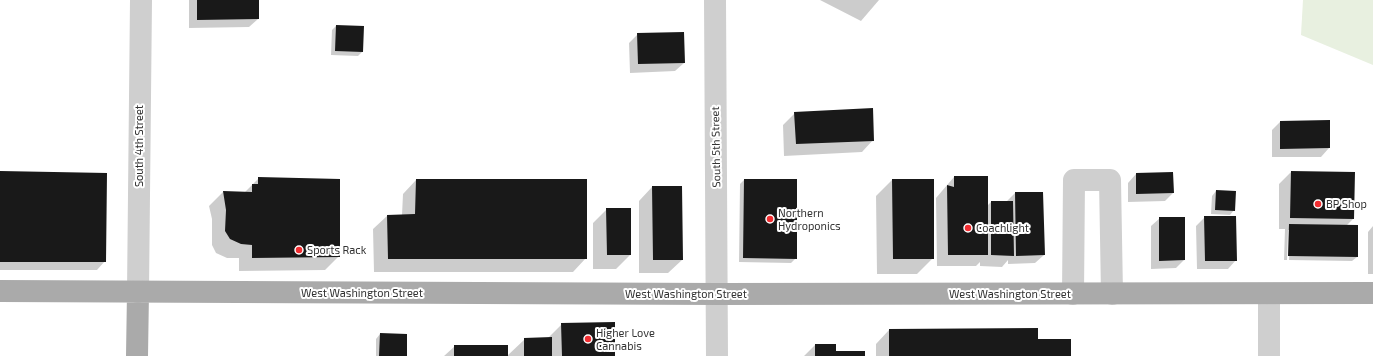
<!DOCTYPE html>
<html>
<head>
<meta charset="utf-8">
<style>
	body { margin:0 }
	canvas { display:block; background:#fff }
</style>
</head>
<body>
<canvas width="1373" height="356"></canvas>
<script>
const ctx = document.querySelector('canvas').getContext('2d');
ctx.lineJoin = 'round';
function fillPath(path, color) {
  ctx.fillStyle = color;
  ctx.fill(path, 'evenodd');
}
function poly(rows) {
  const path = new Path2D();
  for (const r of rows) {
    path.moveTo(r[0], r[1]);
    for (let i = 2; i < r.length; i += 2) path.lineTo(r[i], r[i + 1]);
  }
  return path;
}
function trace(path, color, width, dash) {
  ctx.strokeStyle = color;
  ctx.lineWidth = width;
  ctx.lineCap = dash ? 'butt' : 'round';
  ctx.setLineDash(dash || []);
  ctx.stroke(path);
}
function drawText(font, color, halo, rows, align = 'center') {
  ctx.font = font + ' "Exo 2",sans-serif';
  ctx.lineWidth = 4;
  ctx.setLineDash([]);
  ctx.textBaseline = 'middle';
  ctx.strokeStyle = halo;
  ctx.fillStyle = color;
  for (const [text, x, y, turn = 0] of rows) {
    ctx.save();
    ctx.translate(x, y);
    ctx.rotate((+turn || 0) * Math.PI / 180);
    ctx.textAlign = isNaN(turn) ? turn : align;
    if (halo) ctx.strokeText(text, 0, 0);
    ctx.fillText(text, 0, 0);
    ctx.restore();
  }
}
const green = poly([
	[1303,0,1373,0,1373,65,1301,35]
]);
const shadow = poly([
	[189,0,258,0,258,19,249,27,189,28],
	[820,0,879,0,861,21],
	[336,26,362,52,358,56,331,55,332,30],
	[638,34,684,63,675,71,630,73,629,43],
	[795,113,873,140,862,152,784,156,783,125],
	[1329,121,1329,148,1321,157,1272,157,1272,130,1280,122],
	[0,172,105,261,97,270,0,270],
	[1291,172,1353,219,1346,226,1357,257,1352,261,1289,260,1290,230,1288,230,1287,260,1284,260,1285,229,1279,229,1279,184],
	[1136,174,1173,193,1165,201,1128,202,1128,183],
	[954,177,987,206,991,202,1006,202,1015,193,1044,255,1035,263,1008,264,1008,260,1002,267,980,266,980,262,976,266,937,266,936,198],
	[259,178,339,256,325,270,239,271,239,258,227,258,216,253,212,245,212,219,209,206,223,192,244,193],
	[416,180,586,258,573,272,374,272,373,229,387,216,402,215,403,194],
	[744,180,796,180,796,258,791,263,739,262,740,184],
	[892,180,933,258,917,274,877,274,876,196],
	[652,187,682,260,668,273,639,273,639,201],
	[1216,191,1234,210,1230,215,1211,214,1212,196],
	[607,209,630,255,616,269,593,269,593,223],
	[1205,217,1236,260,1228,269,1197,269,1196,226],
	[1160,218,1184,260,1176,268,1151,269,1151,226],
	[1373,226,1373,274,1368,274,1368,232],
	[562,324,614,356,444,356,455,346,507,356,525,339,548,338],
	[889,330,1037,340,1070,356,876,356,876,344],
	[380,334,406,356,376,356,376,339],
	[815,345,835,352,864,356,804,356]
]);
const building = poly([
	[197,0,259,0,259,19,197,20],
	[336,25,364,26,363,52,335,51],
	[684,32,685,63,638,64,637,33],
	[873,108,874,141,796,144,794,112],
	[1330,120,1330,148,1280,149,1280,121],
	[0,171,107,173,106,262,0,262],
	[1291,171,1355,172,1354,219,1290,218],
	[1173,172,1174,193,1136,194,1136,173],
	[954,176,988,176,988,255,948,255,947,185,954,187],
	[258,177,340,179,340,257,252,258,252,245,241,244,230,239,225,231,226,210,223,191,252,192,252,184,258,184],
	[416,179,587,179,587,259,388,259,387,215,415,214],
	[744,179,797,179,797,259,743,258],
	[892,179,934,179,934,259,893,259],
	[652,186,682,186,683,260,653,260],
	[1216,190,1236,191,1235,211,1215,210],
	[1015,192,1043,192,1045,255,1016,256],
	[991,201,1013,201,1014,256,991,255],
	[606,208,631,208,631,255,607,255],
	[1204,216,1236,216,1237,261,1205,261],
	[1159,217,1185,217,1185,260,1159,261],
	[1289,224,1358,225,1358,257,1288,256],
	[615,322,615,356,562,356,561,323],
	[1038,328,1038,339,1071,339,1071,356,889,356,889,329],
	[380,333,407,334,407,356,379,356],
	[552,337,552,356,524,356,524,338],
	[815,344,836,344,836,351,865,351,865,356,815,356],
	[454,345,508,345,508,356,454,356]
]);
const minor = poly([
	[715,0,717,356],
	[138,292,141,0],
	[1073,294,1074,180,1110,180,1112,294],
	[1269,294,1269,356]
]);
const major = poly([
	[0,291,718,294,1373,293],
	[137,356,138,292]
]);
const markers = [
	[1318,204,4,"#f12d31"],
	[770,219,4,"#f12d31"],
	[968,228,4,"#f12d31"],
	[299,250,4,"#f12d31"],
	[588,339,4,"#f12d31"]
];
const streetNames = [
	["South 4th Street",139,146,-90],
	["South 5th Street",716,147,-91],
	["West Washington Street",362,293],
	["West Washington Street",686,294],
	["West Washington Street",1010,294]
];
const poiNames = [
	["BP Shop",1326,204],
	["Northern",778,213],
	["Hydroponics",778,226],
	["Coachlight",976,228],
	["Sports Rack",307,250],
	["Higher Love",596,333],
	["Cannabis",596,346]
];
fillPath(green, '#e8f0e0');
fillPath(shadow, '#0003');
fillPath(building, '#191919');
trace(minor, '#cfcfcf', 22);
trace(major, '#aaa', 22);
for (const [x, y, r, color] of markers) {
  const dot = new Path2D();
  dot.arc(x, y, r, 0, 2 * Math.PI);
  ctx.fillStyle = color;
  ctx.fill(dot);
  trace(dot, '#fff', 1.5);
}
drawText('11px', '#323232', '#fff', streetNames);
drawText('11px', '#323232', '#fff', poiNames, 'left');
</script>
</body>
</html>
